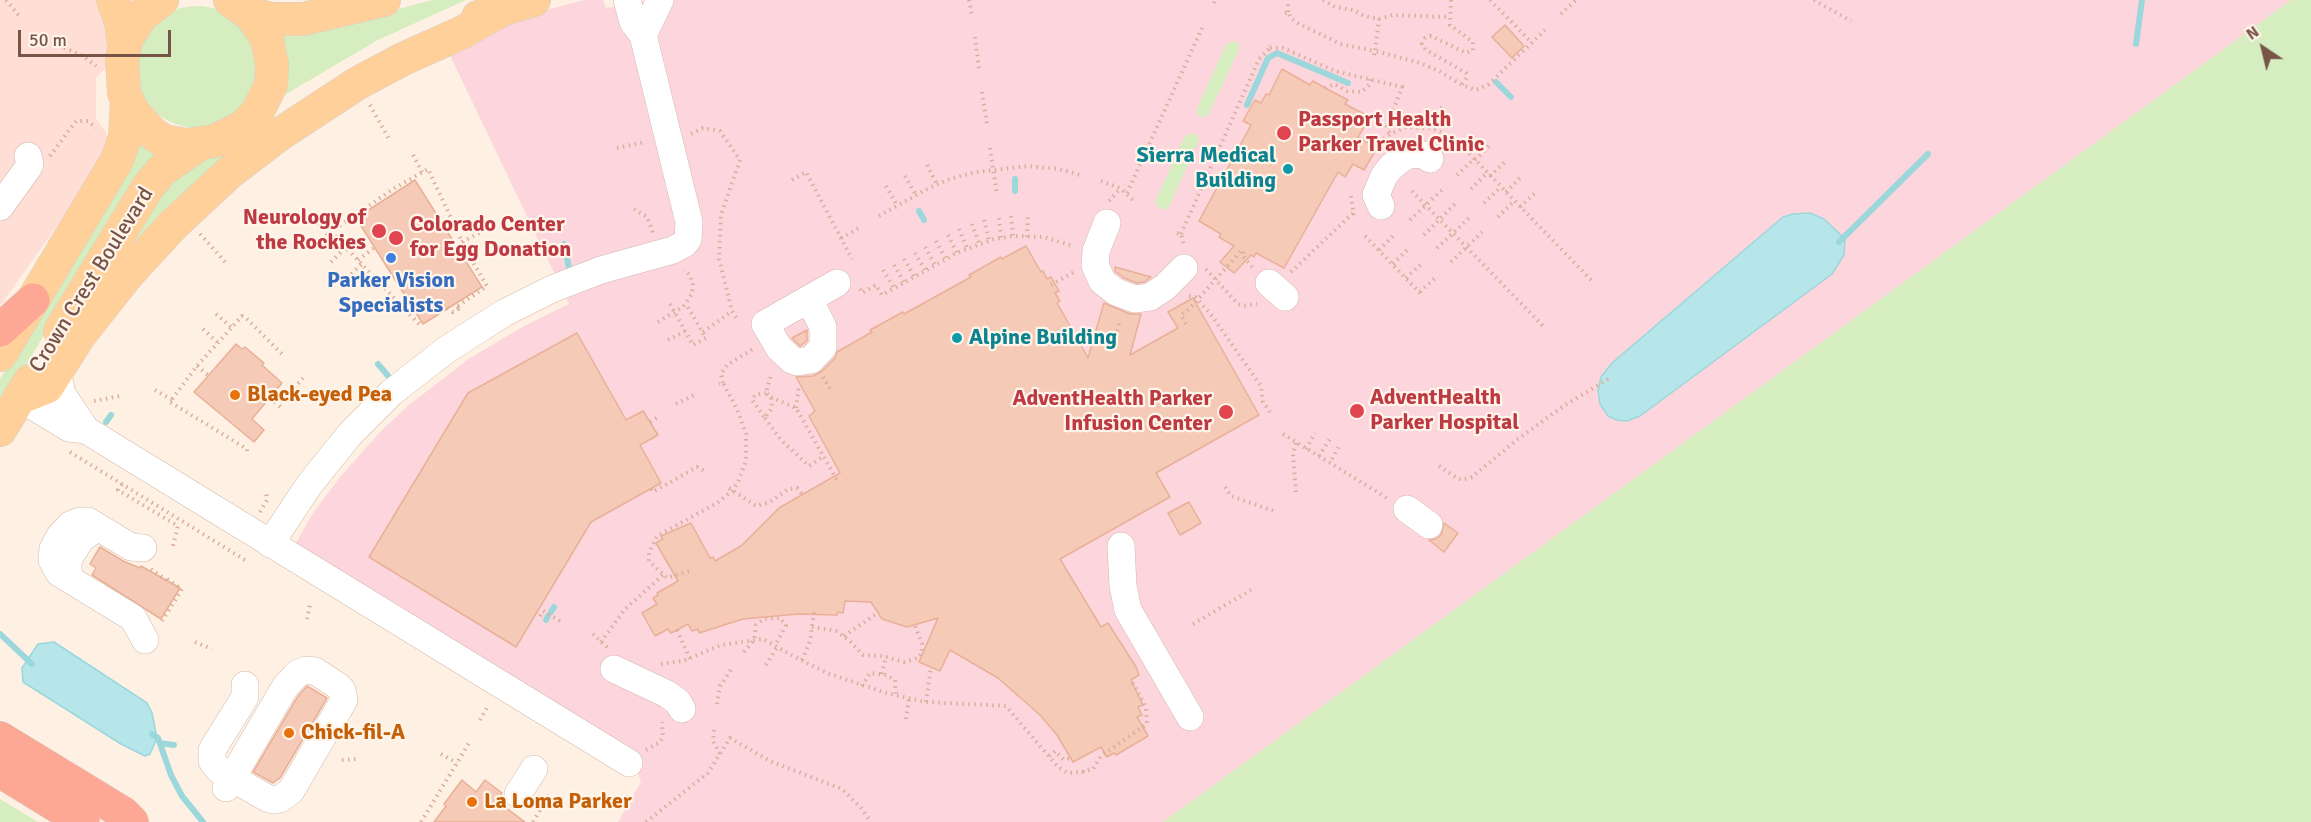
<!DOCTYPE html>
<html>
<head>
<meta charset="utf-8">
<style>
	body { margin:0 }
	#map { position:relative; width:2311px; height:822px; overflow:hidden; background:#fef1e3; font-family:Signika,sans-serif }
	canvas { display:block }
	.north { position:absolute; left:2233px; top:18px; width:60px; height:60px; -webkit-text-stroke:4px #fff5eb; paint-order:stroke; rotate:325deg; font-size:16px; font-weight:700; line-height:24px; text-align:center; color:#785447 }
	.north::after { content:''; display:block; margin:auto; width:21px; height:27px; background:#785447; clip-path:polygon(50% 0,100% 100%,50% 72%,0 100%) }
	.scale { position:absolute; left:18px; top:30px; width:153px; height:27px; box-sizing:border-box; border:3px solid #785447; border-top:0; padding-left:8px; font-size:18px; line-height:21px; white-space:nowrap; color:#785447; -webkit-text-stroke:4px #fff5eb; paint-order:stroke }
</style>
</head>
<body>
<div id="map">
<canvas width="2311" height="822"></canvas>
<div class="north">N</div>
<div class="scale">50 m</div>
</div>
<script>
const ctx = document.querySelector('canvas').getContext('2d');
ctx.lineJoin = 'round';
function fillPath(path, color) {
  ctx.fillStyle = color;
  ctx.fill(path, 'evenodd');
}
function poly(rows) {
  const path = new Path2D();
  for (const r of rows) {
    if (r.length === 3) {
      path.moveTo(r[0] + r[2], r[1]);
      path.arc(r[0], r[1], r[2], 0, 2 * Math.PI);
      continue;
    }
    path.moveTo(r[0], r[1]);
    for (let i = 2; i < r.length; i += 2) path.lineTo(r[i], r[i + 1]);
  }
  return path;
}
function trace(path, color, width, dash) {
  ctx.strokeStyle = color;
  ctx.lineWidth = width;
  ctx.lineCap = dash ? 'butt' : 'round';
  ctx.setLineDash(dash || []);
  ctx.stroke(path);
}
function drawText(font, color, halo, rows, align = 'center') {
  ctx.font = font + ' Signika,sans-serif';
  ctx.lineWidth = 4.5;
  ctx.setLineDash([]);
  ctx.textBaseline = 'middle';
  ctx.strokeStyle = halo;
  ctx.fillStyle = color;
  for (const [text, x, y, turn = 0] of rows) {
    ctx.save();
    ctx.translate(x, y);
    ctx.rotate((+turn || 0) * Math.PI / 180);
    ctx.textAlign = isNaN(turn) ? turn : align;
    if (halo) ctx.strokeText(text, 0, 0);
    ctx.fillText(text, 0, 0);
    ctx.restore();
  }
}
const commercial = poly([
	[0,0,99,0,109,32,107,67,96,78,96,118,106,132,108,138,102,163,0,306]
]);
const medical = poly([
	[584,0,603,0,606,8,652,0,2311,0,2311,822,618,822,641,782,631,750,296,543,313,513,341,476,381,431,409,405,470,358,526,325,569,304,446,47,531,14]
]);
const green = poly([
	[432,0,466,0,378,40,281,97,278,31,315,31],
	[2291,0,2311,0,2311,822,1163,822],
	[197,67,61],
	[1235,41,1239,45,1239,49,1209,114,1202,118,1197,114,1197,109,1226,44],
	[1189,134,1196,134,1199,140,1169,207,1167,209,1160,209,1155,202,1184,138],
	[137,136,163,150,140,176,0,408,0,379,119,181],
	[239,145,104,293,155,198,185,167],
	[0,799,38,822,0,822]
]);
const water = poly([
	[1810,213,1824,219,1845,239,1844,255,1832,274,1640,416,1627,421,1617,420,1608,416,1600,404,1598,391,1601,377,1612,363,1783,217,1793,214,1810,213],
	[54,642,147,703,152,713,157,738,150,754,145,756,121,744,23,682,22,668,38,644,54,642]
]);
const stream = poly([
	[2136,44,2142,0],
	[1496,82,1511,97],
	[1247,105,1268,58,1277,53,1348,83],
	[1015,179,1015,191],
	[919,211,924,220],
	[1839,242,1928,154],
	[564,244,569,268],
	[378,364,389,377],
	[106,422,111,415],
	[551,612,554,607],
	[546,620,548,616],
	[0,634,32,664],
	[152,734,158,738,171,775,182,796,203,822],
	[160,743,174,745]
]);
const building = poly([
	[1505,25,1524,46,1512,58,1492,37,1505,25],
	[1282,69,1310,85,1313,81,1325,88,1348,100,1345,104,1370,117,1358,137,1377,148,1364,170,1353,164,1345,177,1338,172,1284,268,1256,253,1254,257,1251,255,1234,273,1220,262,1234,246,1219,237,1221,234,1199,221,1251,125,1243,121,1255,100,1261,103,1266,94,1269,95,1282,69],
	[415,180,482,287,423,324,356,218,415,180],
	[1026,246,1041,272,1043,271,1047,279,1051,277,1059,291,1055,293,1060,301,1057,303,1088,358,1104,303,1130,314,1141,314,1130,355,1178,328,1168,312,1193,298,1259,415,1156,473,1170,497,1060,559,1101,627,1108,623,1136,667,1139,675,1131,680,1143,705,1138,707,1142,715,1137,717,1148,736,1116,755,1114,753,1107,757,1101,747,1073,762,1057,735,1040,715,998,678,950,650,940,671,919,662,938,618,907,627,882,619,871,602,845,601,843,613,838,612,837,615,798,614,743,619,699,633,698,629,692,631,688,624,671,633,668,629,655,636,642,613,657,604,653,598,658,595,657,593,678,581,656,543,663,539,661,536,691,523,710,558,713,557,715,561,741,546,779,508,840,473,809,416,815,411,796,377,813,376,822,371,835,358,837,352,872,332,870,330,903,312,904,314,971,277,969,275,1001,257,1002,259,1026,246],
	[1115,267,1151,277,1144,282,1137,283,1124,278,1115,271,1115,267],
	[807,330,807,341,800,346,792,338,807,330],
	[577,333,626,420,643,411,650,422,658,435,640,445,661,483,591,522,516,647,369,557,468,393,577,333],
	[236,344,242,349,245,347,264,363,262,365,282,383,252,419,264,430,254,442,194,392,236,344],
	[1189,502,1201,523,1180,535,1168,513,1189,502],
	[1444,523,1458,533,1444,552,1429,540,1436,539,1441,535,1444,523],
	[100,547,123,561,140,568,141,566,180,588,161,619,92,575,96,568,90,564,100,547],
	[307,686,327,698,280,778,273,783,253,772,298,696,307,686],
	[462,780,476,792,485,780,502,793,497,801,525,822,434,822,446,806,444,804,462,780]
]);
const path = poly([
	[6,0,21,18],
	[969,0,972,15],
	[1323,0,1335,7,1353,10,1364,16,1379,19,1393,15,1449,17],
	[1451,0,1450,25,1473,42,1473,50,1466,53,1431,36,1425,38,1422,44,1426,50,1466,73,1467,77,1460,87],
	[1490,0,1532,43],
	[1814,0,1851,21],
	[1214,3,1215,0],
	[1288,12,1288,0],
	[1285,13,1288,12,1291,18,1299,24,1341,44,1375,51,1379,19],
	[1561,14,1576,0],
	[975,37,979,69],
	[53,43,83,56,96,66],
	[1270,48,1283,48,1335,71,1402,87,1387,127,1390,134],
	[1374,55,1375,51,1417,62,1439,71,1462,85,1476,90,1489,84,1545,30],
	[1325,88,1334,84,1347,91,1362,92,1369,85,1371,76],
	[982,92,987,125],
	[370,105,390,141],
	[1425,126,1443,106],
	[691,134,703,128,720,131,740,160,721,215,719,259,732,311,738,321],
	[1461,145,1592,281],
	[1374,146,1390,134,1406,127,1431,128,1441,132],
	[617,148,645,142],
	[990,148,997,194],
	[413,155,422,172],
	[50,156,76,121,88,121,96,128],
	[1475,160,1490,145],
	[927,165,937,184],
	[1457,175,1474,159],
	[905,176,916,195],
	[1490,176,1506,161],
	[792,180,806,172,852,259],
	[1101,181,1120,188,1134,201],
	[886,186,897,205],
	[1471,189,1487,173],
	[1412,191,1544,327],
	[1506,192,1521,177],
	[1127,193,1202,28],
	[1351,196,1354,216],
	[1109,201,1120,189],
	[1484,203,1501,187],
	[1520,207,1536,192],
	[634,209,647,217,653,233],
	[879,216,929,188,950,179,976,172,1028,166,1059,169,1080,175],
	[1011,216,1013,236],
	[1498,217,1514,201],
	[999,218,1001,238],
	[315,219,327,234,331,232],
	[984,220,989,240],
	[1410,220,1442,190],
	[972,224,979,243],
	[959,229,967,248],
	[1177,233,1181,234,1184,246],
	[200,234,228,265],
	[1181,234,1259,59,1270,48,1269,45],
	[948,235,957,253],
	[1424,235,1455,204],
	[1365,236,1421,294],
	[1027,237,1028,215],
	[841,238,861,227],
	[936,241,946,259],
	[462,242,481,232],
	[925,247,935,265],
	[1437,248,1469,218],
	[1379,250,1393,236],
	[467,252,485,244],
	[1244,252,1242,255,1253,268],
	[915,253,925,270],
	[904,259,914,276],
	[358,260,374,248],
	[331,262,346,247],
	[1451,262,1482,232],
	[1393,264,1407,250],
	[894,265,904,282],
	[1206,269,1238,304,1243,306,1257,304],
	[883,270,894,288],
	[1291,272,1353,213],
	[347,278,362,264],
	[1406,278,1421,264],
	[1051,285,1074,272],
	[860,289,862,293,876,285,882,295,957,253,994,239,1013,236,1044,237,1073,246],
	[1420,292,1435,278],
	[1189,296,1195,297,1212,316,1261,386,1263,402,1270,412],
	[670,304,693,345,706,338,686,304],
	[447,308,453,312,458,309,458,306],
	[216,314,231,327],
	[658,322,683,307,692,294,693,283,689,274,684,270],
	[419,324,331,232,393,189,428,169,467,252,487,286,458,306,456,303],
	[203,329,217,342],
	[1117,331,1120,321],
	[703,332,732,311],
	[668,340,685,331],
	[197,366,209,376],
	[823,377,832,392],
	[723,383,721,374,727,365,753,349],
	[294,388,305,376],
	[155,390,172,400],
	[766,393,755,395,752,400,765,418,772,408,771,397,766,393,771,375],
	[771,397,796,408,838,482],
	[270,398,282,408],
	[94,401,120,396],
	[676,404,696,394],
	[796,408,799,386],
	[765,418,781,440,809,466,824,456],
	[650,422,658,417],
	[1283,434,1387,498],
	[1296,443,1293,454,1296,494],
	[1306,449,1315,433],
	[247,451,247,449,170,402,197,366,242,316,246,318,284,356],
	[70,452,245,560],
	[1319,456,1330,439],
	[1332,459,1340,445],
	[1439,466,1457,478,1462,480,1472,477,1518,439,1565,405,1612,377],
	[122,484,118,490,178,526,172,550],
	[1225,487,1231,496,1276,512],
	[729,488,756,506,770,502,788,489,797,488,803,495],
	[651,489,653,492,697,467,707,472],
	[260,512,267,500,266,492],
	[151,569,166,580],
	[689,571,667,578,649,561,649,553,657,536,717,503,732,491,738,482,746,461,746,434,737,409,723,383,719,384],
	[540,616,543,611,564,623],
	[307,619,310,604],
	[162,621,182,589,167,579],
	[1193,624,1251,590],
	[812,627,836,631,850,641,863,655,883,656,904,662,918,658,922,653,922,644,914,623],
	[677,630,690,659],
	[593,634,609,649],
	[844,636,879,612],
	[195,642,212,649],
	[601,642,625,609,663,575],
	[744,652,754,640,756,625,764,619,780,618,786,625,775,646],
	[802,660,810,641,814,612],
	[661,664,683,661,721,645,763,639,793,656,827,673,886,693,926,702,1006,706,1058,767,1068,773,1083,772,1084,775],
	[766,665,777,647],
	[882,674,886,656],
	[862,686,870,673,887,675,895,680,896,696],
	[926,702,931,667],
	[717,704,720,686,731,670],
	[906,719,909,699],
	[480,720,488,706],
	[714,730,713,741,720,754],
	[646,750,660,742,663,737,662,722],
	[441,754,457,763],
	[1049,756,1055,751,1064,760,1070,758],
	[342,760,360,759],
	[1082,772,1093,769,1101,756,1147,724,1146,707,1131,680],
	[421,822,469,743],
	[533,822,549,795],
	[646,822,708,773,730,738,770,761,842,789,861,808,871,822]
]);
const minor = poly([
	[643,35,660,0],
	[1381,206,1376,195,1384,176,1391,167,1404,157,1411,154,1423,155,1430,159],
	[0,207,28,168,30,164,28,156],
	[1107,223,1096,251,1095,265,1102,281,1116,292,1135,299,1150,297,1165,287,1184,268],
	[1269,283,1285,297],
	[809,299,823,327,823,347,811,360,797,362,792,360,779,348,765,324,837,283],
	[57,371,62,394,86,430],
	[19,398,69,428,86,430,629,763],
	[1407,509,1429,525],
	[270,544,309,485,350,434,391,393,446,350,504,313,552,289,601,270,673,250,684,244,688,239,689,222,643,35,633,22,627,0],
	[1121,546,1123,586,1128,610,1190,717],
	[143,548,131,547,88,521,80,521,70,525,60,536,53,549,52,560,59,573,133,618,145,640],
	[71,580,68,571,68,560,81,539,98,527],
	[614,669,667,694,678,702,682,709],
	[226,788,232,778,240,764,285,687,298,673,306,670,315,671,338,686,342,690,344,700,291,791,280,799,274,800,267,798,232,778,219,770,212,761,212,750,245,697,245,685],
	[518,794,534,769]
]);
const major = poly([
	[113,0,121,22,124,46],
	[162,0,142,15,127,38,122,59,124,93,133,112,152,133,164,141,186,145,215,141,243,127,257,113,271,85,272,65,267,38,250,14,230,0],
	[250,14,272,19,303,19,384,0],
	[478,17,534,0],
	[60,331,148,187,162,170,198,145],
	[0,355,117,160,125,137,127,101],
	[19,398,47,387,79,336,128,274,174,224,229,173,280,134,358,83,403,59,461,33,498,12],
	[0,430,30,381]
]);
const highway = poly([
	[0,330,33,300],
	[0,738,123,813,132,822],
	[0,771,83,822]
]);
const pathBridge = poly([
	[1186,324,1181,315,1189,309,1242,250]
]);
const markers = [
	[1284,133,8,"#e0444e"],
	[1288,169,6,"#0f9aa8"],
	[379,231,8,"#e0444e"],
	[396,238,8,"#e0444e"],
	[391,258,6,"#3f7fe0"],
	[957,338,6,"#0f9aa8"],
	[235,395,6,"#e8710a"],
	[1357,411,8,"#e0444e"],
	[1226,412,8,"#e0444e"],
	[289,733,6,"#e8710a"],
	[472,802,6,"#e8710a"]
];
const healthNames = [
	["Passport Health",1298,120],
	["Parker Travel Clinic",1298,145],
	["Neurology of",366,218,"right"],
	["the Rockies",366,243,"right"],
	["Colorado Center",410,225],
	["for Egg Donation",410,250],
	["AdventHealth",1370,398],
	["Parker Hospital",1370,423],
	["AdventHealth Parker",1212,399,"right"],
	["Infusion Center",1212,424,"right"]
];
const cultureNames = [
	["Sierra Medical",1276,156],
	["Building",1276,181],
	["Alpine Building",969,338,"left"]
];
const streetNames = [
	["Crown Crest Boulevard",92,280,-58]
];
const shopNames = [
	["Parker Vision",391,281],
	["Specialists",391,306]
];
const foodNames = [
	["Black-eyed Pea",247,395],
	["Chick-fil-A",301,733],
	["La Loma Parker",484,802]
];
fillPath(commercial, '#ffded6');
fillPath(medical, '#fcd5dd');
fillPath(green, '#d6edc0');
fillPath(water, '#b6e6e9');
trace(water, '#9bd7db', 1.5);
trace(stream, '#9bd7db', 6);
fillPath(building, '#f5cbb8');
trace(building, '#e9b097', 1.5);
trace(minor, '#d2b9ab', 28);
trace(major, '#d9cfcb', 34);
trace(highway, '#d9cfcb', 34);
trace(path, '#daae9b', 4, [1.5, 4.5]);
trace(minor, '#fff', 27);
trace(major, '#ffd099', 33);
trace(highway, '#fda795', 33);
trace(pathBridge, '#daae9b', 4, [1.5, 4.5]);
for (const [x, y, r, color] of markers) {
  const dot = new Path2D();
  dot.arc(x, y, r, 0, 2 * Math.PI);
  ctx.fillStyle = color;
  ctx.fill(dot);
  trace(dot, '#fff5eb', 2);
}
drawText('bold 22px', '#be3a42', '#fff5eb', healthNames, 'left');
drawText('bold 22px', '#0d838f', '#fff5eb', cultureNames, 'right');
drawText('22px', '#785447', '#fff5eb', streetNames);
drawText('bold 22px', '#366cbe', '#fff5eb', shopNames);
drawText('bold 22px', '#c56008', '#fff5eb', foodNames, 'left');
</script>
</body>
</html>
